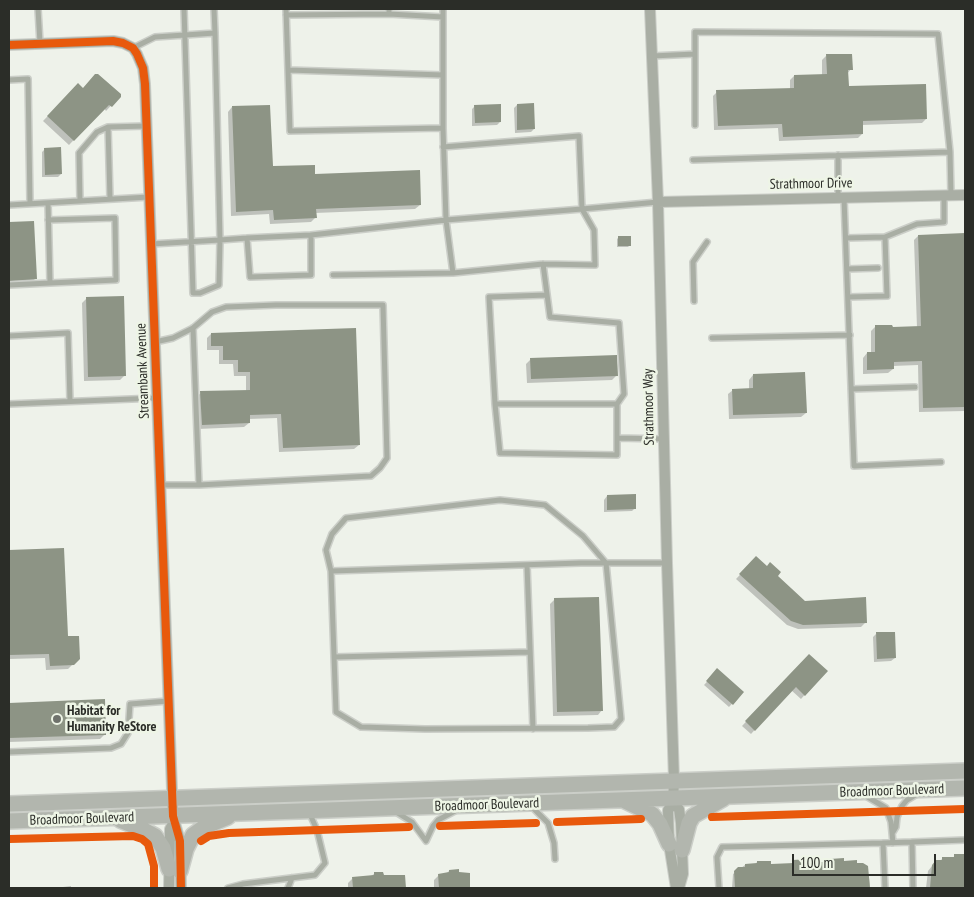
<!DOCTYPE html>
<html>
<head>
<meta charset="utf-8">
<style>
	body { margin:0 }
	#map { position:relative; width:974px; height:897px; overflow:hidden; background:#eef2ea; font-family:"PT Sans Narrow",sans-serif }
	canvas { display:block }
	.frame { position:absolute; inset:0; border:10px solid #2b2d28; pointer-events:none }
	.scale { position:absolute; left:792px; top:854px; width:144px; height:22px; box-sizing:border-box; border:2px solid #2b2d28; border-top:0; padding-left:6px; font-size:15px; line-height:18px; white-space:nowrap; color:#2b2d28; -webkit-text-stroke:4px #eef5e6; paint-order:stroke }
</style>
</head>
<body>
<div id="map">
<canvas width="974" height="897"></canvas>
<div class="frame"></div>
<div class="scale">100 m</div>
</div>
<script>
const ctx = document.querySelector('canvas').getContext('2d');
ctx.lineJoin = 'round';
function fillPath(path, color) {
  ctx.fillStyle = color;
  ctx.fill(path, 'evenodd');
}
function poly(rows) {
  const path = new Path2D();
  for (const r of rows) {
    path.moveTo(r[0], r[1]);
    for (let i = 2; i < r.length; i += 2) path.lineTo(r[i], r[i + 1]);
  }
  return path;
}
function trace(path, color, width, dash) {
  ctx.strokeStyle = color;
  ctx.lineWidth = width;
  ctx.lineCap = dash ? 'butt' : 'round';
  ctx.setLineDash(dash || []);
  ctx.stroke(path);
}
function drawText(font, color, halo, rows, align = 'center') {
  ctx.font = font + ' "PT Sans Narrow",sans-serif';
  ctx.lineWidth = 5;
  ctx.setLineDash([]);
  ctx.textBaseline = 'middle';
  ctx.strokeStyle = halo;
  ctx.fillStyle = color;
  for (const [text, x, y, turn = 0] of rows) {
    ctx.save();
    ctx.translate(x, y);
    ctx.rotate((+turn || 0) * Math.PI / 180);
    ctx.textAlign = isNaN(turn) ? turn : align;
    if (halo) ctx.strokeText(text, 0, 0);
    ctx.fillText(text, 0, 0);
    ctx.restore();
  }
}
const shadow = poly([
	[826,56,851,69,847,74,847,87,926,119,922,123,862,125,862,134,858,138,779,141,778,128,714,130,713,96,717,92,790,89,790,80,794,76,822,75,822,60],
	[78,85,83,89,119,97,106,111,104,108,69,145,43,121],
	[517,105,534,129,531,132,515,133,514,108],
	[475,106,500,122,497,125,472,126,472,109],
	[232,107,271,167,314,175,420,205,415,209,315,213,315,218,311,222,270,224,269,214,231,216,228,112],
	[45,149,61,174,58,177,42,177,42,152],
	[33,222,35,279,31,283,9,284,9,223],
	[965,234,965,411,919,412,918,365,893,366,893,369,888,373,863,374,863,358,867,353,871,353,871,331,875,327,891,328,917,328,914,240,918,236],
	[619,237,630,245,628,247,617,247,617,239],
	[87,298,125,375,120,380,84,381,82,303],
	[211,334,359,445,354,449,279,452,277,418,249,419,249,423,244,427,198,429,196,397,201,393,246,391,246,376,234,376,233,364,219,364,219,350,207,350,207,338],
	[531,359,616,376,612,380,527,383,526,364],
	[753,375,806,413,801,417,729,419,728,394,733,390,749,389,749,380],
	[607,496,635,508,632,511,604,512,604,500],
	[63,550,66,638,79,658,68,669,46,670,45,658,9,659,9,552],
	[756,558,804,602,865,623,861,627,798,629,787,625,736,579],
	[555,599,602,710,598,715,553,716,550,604],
	[876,634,895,658,891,661,874,662,873,637],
	[809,655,826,671,801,699,791,690,751,734,742,726],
	[718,670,743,692,729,707,704,685],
	[103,701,105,734,100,739,9,742,9,704],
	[965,855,965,888,926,888,928,871,936,861,940,861,943,858,952,858,955,856],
	[831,860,856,864,869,878,870,888,732,888,733,874,745,865,755,865,757,862,770,865,792,864,794,861,807,864,829,863],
	[449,871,469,874,470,888,434,888,434,880,439,875,446,874],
	[374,874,382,876,404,877,405,888,348,888,348,883,353,878,371,876],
	[71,886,71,887,77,888,26,888,35,887,55,888]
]);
const building = poly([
	[826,54,852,54,853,70,848,70,849,86,926,84,927,119,863,121,863,134,783,137,782,124,718,126,716,90,794,88,794,75,827,74],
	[95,74,98,74,121,94,121,97,112,107,109,105,74,141,47,116,78,83,83,88],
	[534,103,535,129,517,130,517,104],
	[501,104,501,122,475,123,474,105],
	[270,105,273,166,315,165,315,174,420,170,421,205,316,209,317,218,274,220,273,210,236,212,232,106],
	[61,147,62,174,45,175,44,148],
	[34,221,37,279,9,281,9,222],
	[965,233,965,407,923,408,922,361,894,362,894,369,867,370,867,352,875,352,875,325,892,325,893,327,921,326,918,235],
	[618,236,631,236,631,246,618,246],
	[124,296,126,376,88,377,86,297],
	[356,328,360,445,283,448,281,414,250,415,250,423,202,425,200,391,250,390,250,372,238,372,238,360,223,360,223,346,211,346,211,333],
	[617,355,618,376,531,379,530,358],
	[805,372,807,413,733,415,732,389,753,388,753,374],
	[636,494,636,509,607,510,607,495],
	[64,548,68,636,79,636,80,659,74,665,50,666,49,654,9,655,9,550],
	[756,556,767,566,770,562,781,572,778,576,805,601,866,597,867,623,803,625,791,621,739,574],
	[599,597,603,711,557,712,554,598],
	[876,632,895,632,896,658,877,659],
	[809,654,828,671,805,696,796,687,755,731,745,721],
	[717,668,744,692,733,705,706,681],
	[105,699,106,735,9,738,9,703],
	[954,854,965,854,965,888,930,888,932,865,936,860,942,860,942,857,954,857],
	[844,858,844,861,857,860,857,863,863,863,868,866,870,888,735,888,734,871,738,867,745,867,745,864,757,863,757,861,771,861,771,864,794,863,793,860,808,859,808,862,830,862,830,859],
	[459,869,459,872,470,873,470,888,439,888,438,874,449,872,449,870],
	[374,872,383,872,384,875,405,875,406,888,353,888,352,877,374,875]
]);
const service = poly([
	[38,9,40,43],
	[184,9,193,293,200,293,219,285,220,240,247,238,311,235,311,275,250,277,247,238],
	[214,9,215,33],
	[286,9,290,131,443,128,446,220,311,235],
	[389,9,389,14,443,17,443,9],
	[286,15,389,14],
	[133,48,155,37,215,33,220,240,151,244],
	[652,56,695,54],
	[288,70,443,75],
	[9,80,28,79,30,203],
	[695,125,695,32,938,34,950,152],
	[108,127,110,199],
	[443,128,443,17],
	[443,147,579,136,582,209,594,230,595,265,543,264,453,273,446,220,582,209,658,202],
	[693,160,950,152,951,195],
	[838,197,838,155],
	[844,198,854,466,941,462],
	[80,201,79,153,97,132,108,127,146,126],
	[9,205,149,197],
	[48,220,115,218,116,280,50,283],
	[846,238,885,237,917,224,944,222,944,196],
	[543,264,550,317,619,323,624,394,617,404,495,404,489,297,547,295],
	[847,269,878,268],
	[333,275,453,273],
	[9,285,50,283,48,203],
	[848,297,887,296,885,237],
	[694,301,693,262,707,242],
	[193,328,199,485],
	[9,336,68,333,70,401],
	[712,338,850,335],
	[155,342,173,338,193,328,212,312,226,307,276,305,383,305,387,458,380,468,371,476,199,485,160,485],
	[851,389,915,387],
	[9,404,156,398],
	[495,404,500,453,617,455,617,404],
	[617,438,664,439],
	[527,565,533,729],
	[331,571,326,550,332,534,346,518,500,500,545,505,583,536,606,563,621,719,614,727,588,728,425,729,361,727,336,712,331,571,581,563,667,563],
	[334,657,530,652],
	[9,752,111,748,121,744,128,733,130,704,168,701],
	[866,796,886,808,891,822,893,843],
	[531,806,548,823,554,843,555,859],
	[396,812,412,822,426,841,433,826,438,820,455,811],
	[893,832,896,827,897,817,902,806,907,800,917,794],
	[912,842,965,840],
	[883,843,912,842,913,888],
	[228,888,243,884,315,875,325,863,317,830,309,812],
	[288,888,292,878],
	[719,888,717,857,722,847,883,843,885,888]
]);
const minor = poly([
	[650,9,658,202,667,563,674,780,673,803],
	[9,45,113,41,123,43,133,48,137,54,143,68,145,84,173,816,180,841,181,888],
	[658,202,965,195],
	[673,804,679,809,681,823,683,874,679,888],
	[673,804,668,810,669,844,676,888],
	[169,888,170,829,174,822]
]);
const secondary = poly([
	[625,801,652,814,660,824,669,844],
	[9,804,965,771],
	[120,820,144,830,155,836,163,848,169,869],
	[9,821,965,788],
	[682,850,689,823,693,816,723,799],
	[180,871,186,849,193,835,204,827,228,817]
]);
const cycleway = poly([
	[9,45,113,41,123,43,133,48,137,54,143,68,145,84,173,816,180,841,181,888],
	[712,817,965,809],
	[557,822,641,819],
	[440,826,536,823],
	[9,839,133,836,142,839,148,844,154,866,154,888],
	[201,841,209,836,229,833,409,827]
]);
const markers = [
	[57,719,5,"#6f726c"]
];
const streetNames = [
	["Strathmoor Drive",811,184,-1],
	["Streambank Avenue",143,371,-92],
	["Strathmoor Way",649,407,-91],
	["Broadmoor Boulevard",892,791,-2],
	["Broadmoor Boulevard",487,805,-2],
	["Broadmoor Boulevard",82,819,-2]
];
const poiNames = [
	["Habitat for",67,711],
	["Humanity ReStore",67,727]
];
fillPath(shadow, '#0003');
fillPath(building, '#8d9485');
trace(service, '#cbcec8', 8);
trace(minor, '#cbcec8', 12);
trace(secondary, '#cbcec8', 18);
trace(service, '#a9aea4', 5);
trace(minor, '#a9aea4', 10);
trace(secondary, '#b2b6ae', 15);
trace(cycleway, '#e8590c', 8);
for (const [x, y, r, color] of markers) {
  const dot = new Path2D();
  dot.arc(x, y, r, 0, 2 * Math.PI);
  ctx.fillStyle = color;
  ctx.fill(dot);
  trace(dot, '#eef5e6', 2);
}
drawText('14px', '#2b2d28', '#eef5e6', streetNames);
drawText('bold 14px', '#2b2d28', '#eef5e6', poiNames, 'left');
</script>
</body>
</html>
